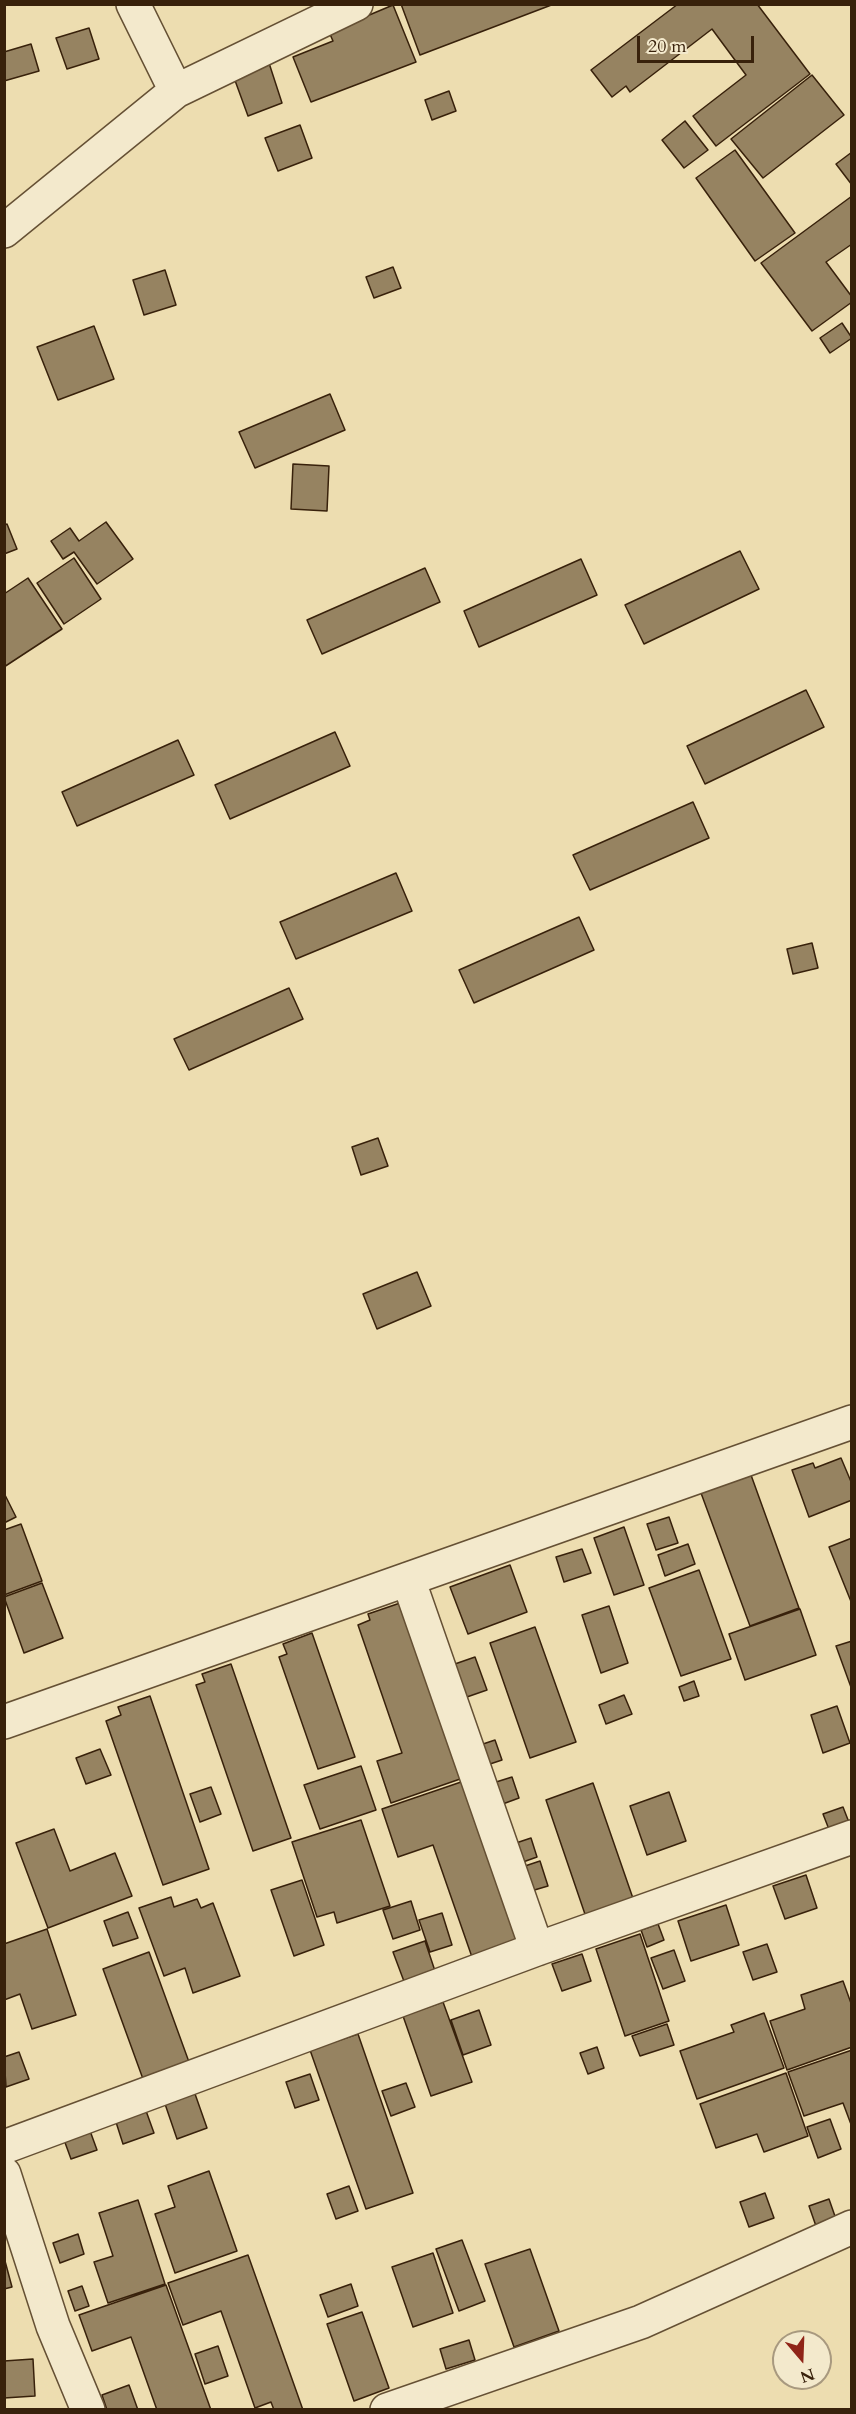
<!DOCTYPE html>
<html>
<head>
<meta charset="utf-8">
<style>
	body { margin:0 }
	#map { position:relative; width:856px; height:2414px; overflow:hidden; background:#edddb0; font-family:Cardo,serif }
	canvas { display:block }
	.frame { position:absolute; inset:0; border:6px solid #38210b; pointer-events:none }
	.north { position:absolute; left:772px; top:2330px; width:60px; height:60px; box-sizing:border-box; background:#f3e9cc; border:2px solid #a8997f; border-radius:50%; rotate:161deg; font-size:16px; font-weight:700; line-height:24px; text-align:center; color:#38210b }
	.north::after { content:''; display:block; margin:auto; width:21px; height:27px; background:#8f2418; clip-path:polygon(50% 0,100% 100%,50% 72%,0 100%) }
	.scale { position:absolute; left:637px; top:36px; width:117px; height:27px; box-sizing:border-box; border:3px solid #38210b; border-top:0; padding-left:8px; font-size:18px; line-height:21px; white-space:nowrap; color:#38210b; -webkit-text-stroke:4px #f3e9cc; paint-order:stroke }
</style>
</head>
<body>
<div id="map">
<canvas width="856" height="2414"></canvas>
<div class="frame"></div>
<div class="north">N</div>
<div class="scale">20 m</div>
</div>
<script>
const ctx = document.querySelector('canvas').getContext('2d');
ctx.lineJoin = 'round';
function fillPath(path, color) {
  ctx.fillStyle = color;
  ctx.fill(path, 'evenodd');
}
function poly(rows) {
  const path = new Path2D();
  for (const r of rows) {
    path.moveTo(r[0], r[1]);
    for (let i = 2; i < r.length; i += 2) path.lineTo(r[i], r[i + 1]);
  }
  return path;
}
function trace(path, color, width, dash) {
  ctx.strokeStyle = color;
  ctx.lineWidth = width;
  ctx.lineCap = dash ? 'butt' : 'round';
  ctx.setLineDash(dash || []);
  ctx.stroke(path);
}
const building = poly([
	[401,4,554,4,420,55,401,4],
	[678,4,757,4,810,74,716,146,693,116,746,75,712,29,630,92,626,86,612,97,591,70,678,4],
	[393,5,416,62,311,102,293,57,333,41,329,32,393,5],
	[89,28,99,59,67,69,56,38,89,28],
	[31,44,39,71,4,81,4,52,31,44],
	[269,63,282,103,248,116,233,75,269,63],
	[812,75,844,115,763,178,731,139,812,75],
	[449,91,456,111,432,120,425,100,449,91],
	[685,121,708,150,684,168,662,140,685,121],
	[300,125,312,158,278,171,265,138,300,125],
	[735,150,795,233,755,261,696,178,735,150],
	[852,152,852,185,836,164,852,152],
	[852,196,852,244,826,262,852,297,852,302,812,331,761,263,852,196],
	[393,267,401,288,374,298,366,277,393,267],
	[165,270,176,305,144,315,133,280,165,270],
	[842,323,852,338,830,353,820,338,842,323],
	[94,326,114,379,58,400,37,347,94,326],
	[330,394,345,430,255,468,239,432,330,394],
	[293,464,329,466,327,511,291,509,293,464],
	[106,522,133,559,97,584,74,552,63,559,51,541,70,528,79,541,106,522],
	[7,524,17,549,4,554,4,525,7,524],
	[740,551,759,589,644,644,625,605,740,551],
	[74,558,101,599,64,624,37,583,74,558],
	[581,559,597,595,479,647,464,611,581,559],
	[425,568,440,602,322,654,307,620,425,568],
	[28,578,62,629,4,667,4,594,28,578],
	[806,690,824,727,705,784,687,746,806,690],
	[335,732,350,766,230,819,215,785,335,732],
	[178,740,194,775,77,826,62,792,178,740],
	[693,802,709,838,590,890,573,855,693,802],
	[396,873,412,911,296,959,280,922,396,873],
	[579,917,594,950,474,1003,459,970,579,917],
	[812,943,818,968,793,974,787,949,812,943],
	[289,988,303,1019,189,1070,174,1039,289,988],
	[378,1138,388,1166,361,1175,352,1147,378,1138],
	[417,1272,431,1306,377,1329,363,1294,417,1272],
	[841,1458,852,1484,852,1500,809,1517,792,1470,813,1463,815,1468,841,1458],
	[751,1475,799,1608,750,1626,701,1493,751,1475],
	[4,1493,16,1517,4,1523,4,1493],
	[669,1517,678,1543,656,1550,647,1524,669,1517],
	[21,1524,42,1581,4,1595,4,1530,21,1524],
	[624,1527,644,1585,614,1595,594,1538,624,1527],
	[852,1538,852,1604,829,1547,852,1538],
	[688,1544,695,1564,665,1576,658,1555,688,1544],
	[582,1549,591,1573,564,1582,556,1557,582,1549],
	[510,1565,527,1612,468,1634,450,1587,510,1565],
	[699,1570,731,1659,681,1676,649,1588,699,1570],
	[42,1583,63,1638,24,1653,4,1597,42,1583],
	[403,1602,463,1778,391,1803,377,1761,402,1753,358,1625,370,1620,368,1614,403,1602],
	[609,1606,628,1663,601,1673,582,1615,609,1606],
	[800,1609,816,1655,745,1680,729,1634,800,1609],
	[535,1627,576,1742,530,1758,490,1643,535,1627],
	[312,1633,355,1757,318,1769,279,1657,287,1654,283,1644,312,1633],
	[852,1641,852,1690,836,1646,852,1641],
	[475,1657,487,1690,464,1698,452,1665,475,1657],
	[231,1664,291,1838,253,1851,196,1685,205,1682,202,1674,231,1664],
	[694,1681,699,1696,684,1701,679,1687,694,1681],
	[624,1695,632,1714,606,1724,599,1705,624,1695],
	[150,1696,209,1869,163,1885,106,1721,121,1715,118,1707,150,1696],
	[837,1706,850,1743,823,1753,811,1715,837,1706],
	[495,1740,502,1760,487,1765,480,1745,495,1740],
	[100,1749,111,1775,86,1784,76,1758,100,1749],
	[361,1766,376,1810,320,1829,304,1785,361,1766],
	[512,1777,519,1798,500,1805,493,1783,512,1777],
	[464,1781,520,1944,473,1960,433,1845,398,1857,382,1809,464,1781],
	[593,1783,636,1907,588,1923,546,1800,593,1783],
	[211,1787,221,1814,200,1822,190,1794,211,1787],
	[669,1792,686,1841,647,1855,630,1806,669,1792],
	[843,1807,850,1825,830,1832,823,1814,843,1807],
	[361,1820,390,1906,337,1923,334,1912,317,1917,292,1842,361,1820],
	[54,1829,70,1871,115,1853,132,1896,48,1928,16,1843,54,1829],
	[531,1838,537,1857,523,1862,516,1843,531,1838],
	[540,1861,548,1886,531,1891,522,1867,540,1861],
	[806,1875,817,1908,785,1919,773,1886,806,1875],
	[302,1880,324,1945,294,1956,271,1890,302,1880],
	[171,1897,174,1907,197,1899,201,1908,213,1903,240,1976,193,1993,185,1968,164,1976,139,1908,171,1897],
	[411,1901,420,1930,393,1939,383,1910,411,1901],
	[726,1905,739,1945,691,1961,678,1921,726,1905],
	[128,1912,138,1938,113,1946,104,1921,128,1912],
	[442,1913,452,1945,430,1952,419,1920,442,1913],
	[658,1924,664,1940,647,1947,641,1930,658,1924],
	[47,1929,76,2015,32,2029,20,1994,4,2000,4,1944,47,1929],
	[640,1934,669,2021,625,2036,596,1949,640,1934],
	[425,1941,436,1974,405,1984,393,1952,425,1941],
	[767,1944,777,1972,753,1980,743,1952,767,1944],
	[674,1950,685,1981,663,1989,651,1958,674,1950],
	[149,1952,189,2062,143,2079,103,1969,149,1952],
	[582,1954,591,1981,562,1991,552,1964,582,1954],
	[843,1981,852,2006,852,2047,787,2070,770,2021,805,2009,801,1995,843,1981],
	[443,2002,472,2082,431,2096,403,2016,443,2002],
	[479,2010,491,2045,463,2055,451,2020,479,2010],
	[764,2013,784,2068,697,2099,680,2051,734,2032,731,2025,764,2013],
	[667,2024,674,2045,640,2056,632,2036,667,2024],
	[358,2034,413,2193,366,2209,310,2050,358,2034],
	[597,2047,604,2068,588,2074,580,2053,597,2047],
	[852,2050,852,2127,843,2103,804,2116,788,2072,852,2050],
	[19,2052,29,2079,6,2087,4,2057,19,2052],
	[786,2073,808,2136,764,2152,757,2134,716,2148,700,2104,786,2073],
	[310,2074,319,2100,295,2108,286,2082,310,2074],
	[406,2083,415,2107,391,2116,382,2091,406,2083],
	[194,2091,207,2128,177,2139,164,2101,194,2091],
	[145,2108,154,2133,123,2144,115,2119,145,2108],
	[830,2119,841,2149,818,2158,807,2127,830,2119],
	[89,2128,97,2150,71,2159,63,2137,89,2128],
	[209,2171,237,2251,175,2273,155,2214,175,2207,168,2186,209,2171],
	[349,2186,358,2211,336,2219,327,2194,349,2186],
	[765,2193,774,2218,749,2227,740,2202,765,2193],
	[829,2199,837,2222,817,2229,809,2206,829,2199],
	[138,2200,165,2284,108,2303,94,2262,113,2256,99,2213,138,2200],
	[78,2234,84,2254,60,2263,53,2243,78,2234],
	[462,2240,485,2301,459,2311,436,2249,462,2240],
	[530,2249,559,2331,514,2347,485,2264,530,2249],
	[433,2253,453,2313,413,2327,392,2267,433,2253],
	[248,2255,303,2410,274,2410,271,2402,255,2408,221,2311,183,2325,168,2283,248,2255],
	[5,2261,12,2287,4,2289,4,2262,5,2261],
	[351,2284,358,2306,328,2317,320,2295,351,2284],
	[166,2285,211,2410,157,2410,131,2337,92,2351,79,2315,166,2285],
	[82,2286,89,2306,75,2311,68,2291,82,2286],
	[362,2312,389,2388,354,2401,327,2324,362,2312],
	[469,2340,475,2360,446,2369,440,2349,469,2340],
	[218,2346,228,2376,205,2384,195,2354,218,2346],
	[33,2359,35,2396,4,2398,4,2361,33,2359],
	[129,2385,138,2410,107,2410,102,2395,129,2385]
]);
const minor = poly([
	[133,4,176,91],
	[4,231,176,91,356,4],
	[408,1579,537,1949],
	[4,1722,852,1422],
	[4,2147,537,1949,852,1837],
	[4,2174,53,2326,88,2410],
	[387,2410,641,2322,852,2227]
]);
fillPath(building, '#968361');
trace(building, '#38210b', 1.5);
trace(minor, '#655034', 36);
trace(minor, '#f3e9cc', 33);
</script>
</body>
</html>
